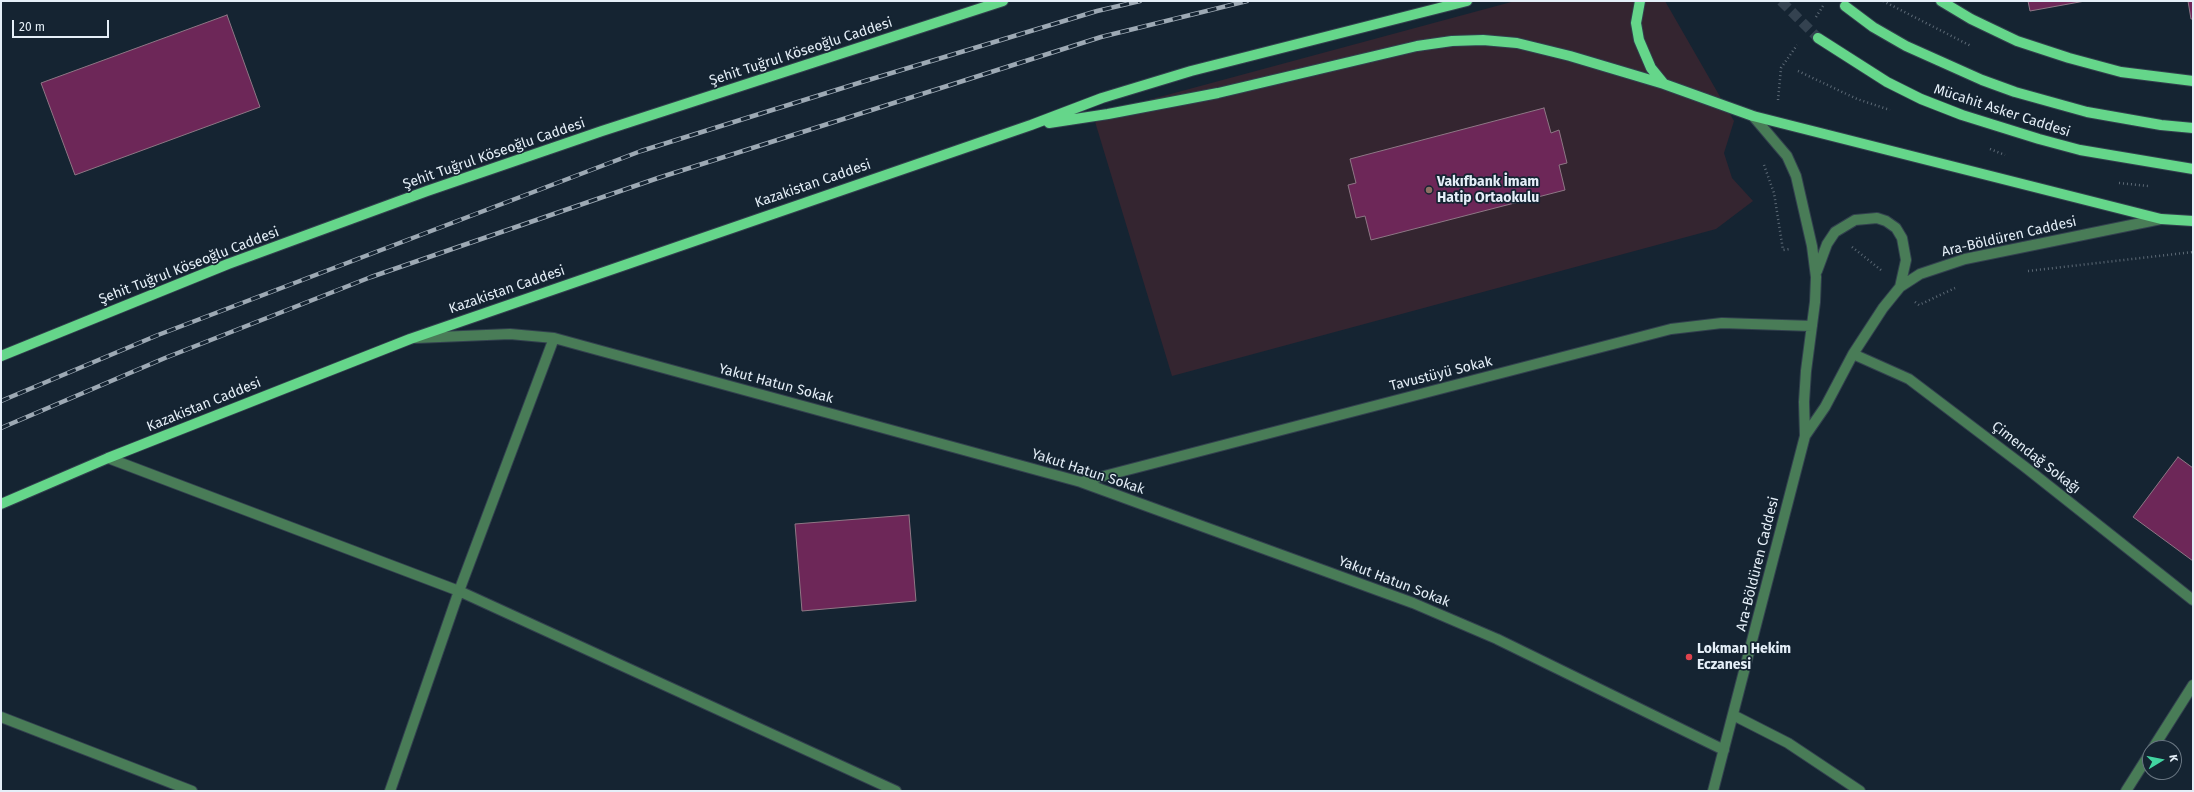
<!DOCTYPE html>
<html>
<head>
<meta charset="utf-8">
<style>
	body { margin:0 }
	#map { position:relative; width:2194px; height:792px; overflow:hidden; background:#152432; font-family:"Fira Sans",sans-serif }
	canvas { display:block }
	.frame { position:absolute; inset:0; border:2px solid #e5eff8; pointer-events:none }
	.north { position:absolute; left:2142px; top:740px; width:40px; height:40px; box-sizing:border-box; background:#152432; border:1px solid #687581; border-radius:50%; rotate:80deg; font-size:11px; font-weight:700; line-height:16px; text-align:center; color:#e5eff8 }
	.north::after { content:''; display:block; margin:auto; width:14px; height:18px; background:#42d4a1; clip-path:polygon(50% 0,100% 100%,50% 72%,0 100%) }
	.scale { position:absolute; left:12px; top:20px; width:97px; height:18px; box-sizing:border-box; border:2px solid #e5eff8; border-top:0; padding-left:5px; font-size:12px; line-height:14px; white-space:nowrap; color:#e5eff8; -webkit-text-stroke:3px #152432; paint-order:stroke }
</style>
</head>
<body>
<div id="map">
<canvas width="2194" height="792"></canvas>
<div class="frame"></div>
<div class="north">K</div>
<div class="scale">20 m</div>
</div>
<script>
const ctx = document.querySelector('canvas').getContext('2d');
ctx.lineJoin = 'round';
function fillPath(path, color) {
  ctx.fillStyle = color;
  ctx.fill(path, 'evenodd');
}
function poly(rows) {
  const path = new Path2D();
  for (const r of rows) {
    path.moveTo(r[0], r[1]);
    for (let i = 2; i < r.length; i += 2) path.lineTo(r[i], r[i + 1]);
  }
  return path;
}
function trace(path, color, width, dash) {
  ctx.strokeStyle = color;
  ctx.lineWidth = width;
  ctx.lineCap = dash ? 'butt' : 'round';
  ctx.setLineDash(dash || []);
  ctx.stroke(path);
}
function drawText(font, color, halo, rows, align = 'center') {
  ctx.font = font + ' "Fira Sans",sans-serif';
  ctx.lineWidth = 3.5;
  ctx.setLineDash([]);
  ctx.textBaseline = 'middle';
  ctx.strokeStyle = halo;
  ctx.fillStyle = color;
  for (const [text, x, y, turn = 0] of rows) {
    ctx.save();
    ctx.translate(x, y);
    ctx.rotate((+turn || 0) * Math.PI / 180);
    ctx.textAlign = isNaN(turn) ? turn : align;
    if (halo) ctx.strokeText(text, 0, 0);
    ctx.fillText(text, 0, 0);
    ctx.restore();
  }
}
const education = poly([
	[1515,1,1665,1,1734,121,1724,153,1732,178,1753,201,1716,229,1172,376,1093,115]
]);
const building = poly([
	[2028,1,2085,1,2030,11,2028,1],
	[2188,1,2193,1,2193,19,2191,19,2188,1],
	[227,15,260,107,75,175,41,83,227,15],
	[1544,108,1551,133,1559,130,1567,163,1559,165,1565,190,1371,240,1365,216,1356,218,1348,185,1356,183,1350,159,1544,108],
	[2178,457,2193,468,2193,561,2133,517,2178,457],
	[909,515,916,601,802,611,795,524,909,515]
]);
const majorTunnel = poly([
	[1781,1,1818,38]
]);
const path = poly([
	[1883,1,1971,46],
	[1816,17,1823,6],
	[1798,71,1857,99,1890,110],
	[1778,100,1781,68,1797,45],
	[1990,149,2005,155],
	[1764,165,1774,193,1783,250,1790,249],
	[2119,183,2148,186],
	[1852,247,1881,270],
	[2028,271,2193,252],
	[1915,302,1919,305,1955,288]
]);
const minor = poly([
	[1817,271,1827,244,1835,232,1855,220,1877,218,1886,221,1896,228,1902,238,1906,260,1900,287],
	[416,338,510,334,554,338,1081,482,1413,603,1497,639,1724,750],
	[1853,354,1909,379,2025,467,2193,600],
	[1805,436,1825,407,1853,354,1883,308,1900,287,1920,274,1965,259,2161,219],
	[108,458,459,591,896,791],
	[1081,482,1671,329,1722,323,1812,326],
	[1733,715,1788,743,1860,791],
	[1,717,192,791],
	[2153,748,2193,685],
	[390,791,459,591,554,338],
	[1713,791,1805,436,1804,402,1806,371,1815,302,1816,277,1812,246,1796,176,1787,156,1753,116],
	[2126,791,2150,753]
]);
const major = poly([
	[1640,1,1636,23,1639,40,1651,68,1664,84],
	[1941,1,1971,19,2017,41,2069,58,2121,72,2193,81],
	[1845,6,1873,27,1906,46,1982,80,2015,92,2087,112,2161,125,2193,128],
	[1818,38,1887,82,1921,99,1962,115,2039,139,2080,150,2193,169],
	[1049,123,1108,114,1218,93,1417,46,1452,41,1483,40,1517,43,1570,56,1664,84,1753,116,2161,219,2193,221],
	[1,356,228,264,427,191,602,131,1003,1],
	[1,504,108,458,410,339,1031,125,1102,98,1191,71,1467,1]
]);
const rail = poly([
	[1,401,158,335,641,151,865,81,1097,11,1140,1],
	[1,428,165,358,371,277,658,178,1101,37,1247,1]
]);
const markers = [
	[1429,190,4,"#8d6e63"],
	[1689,657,4,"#e0444e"]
];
const streetNames = [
	["Şehit Tuğrul Köseoğlu Caddesi",801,52,-18],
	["Mücahit Asker Caddesi",2002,111,18],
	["Şehit Tuğrul Köseoğlu Caddesi",494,154,-19],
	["Kazakistan Caddesi",813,184,-19],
	["Ara-Böldüren Caddesi",2009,237,-13],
	["Şehit Tuğrul Köseoğlu Caddesi",189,266,-21],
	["Kazakistan Caddesi",507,290,-19],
	["Tavustüyü Sokak",1441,374,-14],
	["Yakut Hatun Sokak",776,384,15],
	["Kazakistan Caddesi",204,405,-22],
	["Çimendağ Sokağı",2036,458,38],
	["Yakut Hatun Sokak",1088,472,18],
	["Ara-Böldüren Caddesi",1758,564,-76],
	["Yakut Hatun Sokak",1394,582,21]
];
const poiNames = [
	["Vakıfbank İmam",1437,182],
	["Hatip Ortaokulu",1437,198],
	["Lokman Hekim",1697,649],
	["Eczanesi",1697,665]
];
fillPath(education, '#342530');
fillPath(building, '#6d2758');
trace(building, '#8e7785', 1);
trace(majorTunnel, '#344250', 10, [10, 5]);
trace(minor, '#32404e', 12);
trace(major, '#32404e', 12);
trace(path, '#5d6a76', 2.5, [1, 3]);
trace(minor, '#497c57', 10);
trace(major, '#65d68a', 10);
trace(rail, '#9da9b4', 4.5);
trace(rail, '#152432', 3, [9]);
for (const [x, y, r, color] of markers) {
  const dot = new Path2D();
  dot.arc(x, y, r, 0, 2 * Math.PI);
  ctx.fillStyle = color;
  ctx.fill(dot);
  trace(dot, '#152432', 1.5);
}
drawText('14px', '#e5eff8', '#152432', streetNames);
drawText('bold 14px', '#e5eff8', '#152432', poiNames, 'left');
</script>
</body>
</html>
